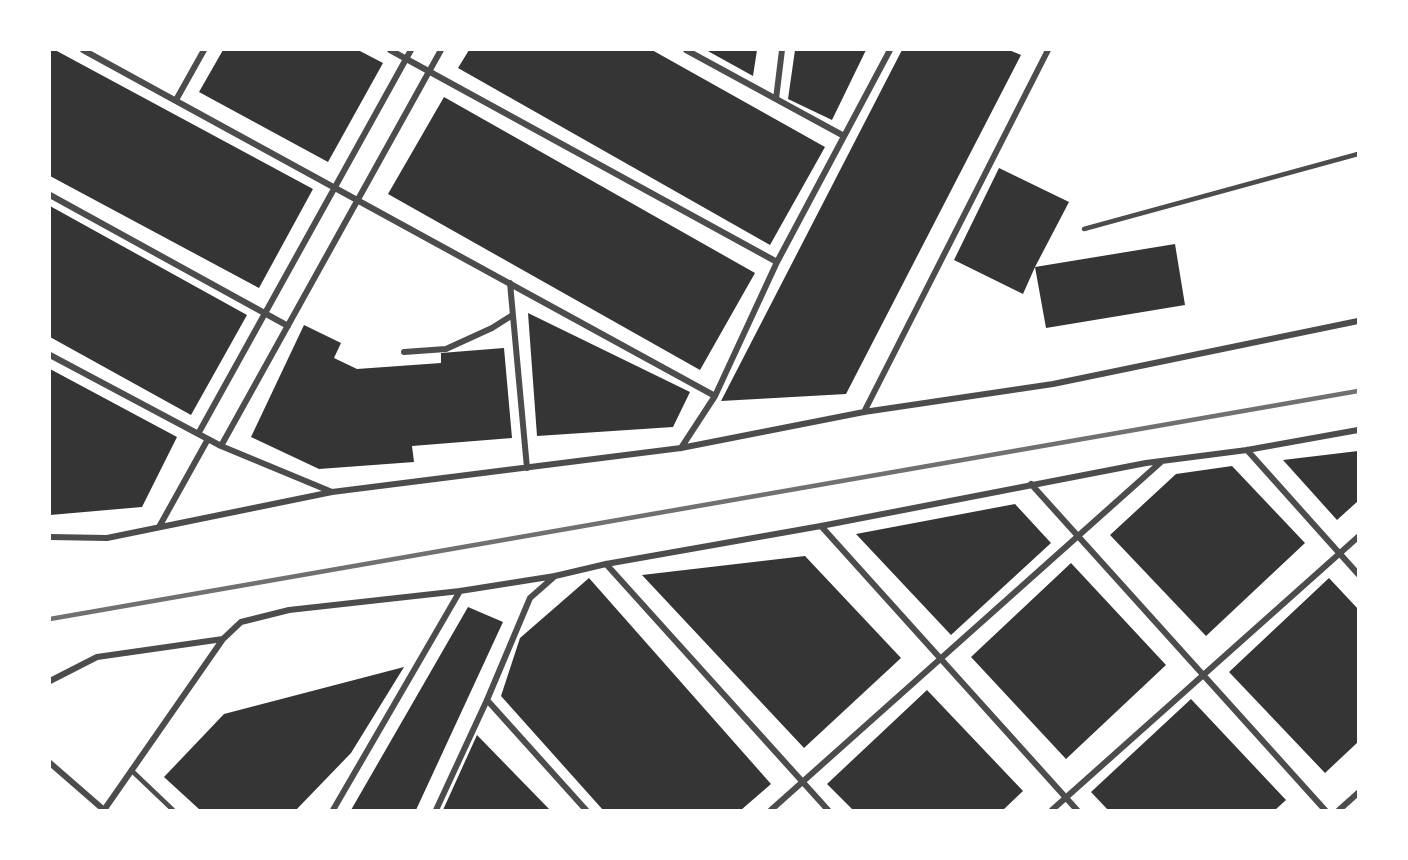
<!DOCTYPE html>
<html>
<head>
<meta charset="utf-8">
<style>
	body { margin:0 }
	#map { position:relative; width:1408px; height:860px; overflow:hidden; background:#fff; font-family:"Roboto Serif",serif }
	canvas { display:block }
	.frame { position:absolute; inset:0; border:51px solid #fff; pointer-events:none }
</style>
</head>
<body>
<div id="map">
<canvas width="1408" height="860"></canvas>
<div class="frame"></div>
</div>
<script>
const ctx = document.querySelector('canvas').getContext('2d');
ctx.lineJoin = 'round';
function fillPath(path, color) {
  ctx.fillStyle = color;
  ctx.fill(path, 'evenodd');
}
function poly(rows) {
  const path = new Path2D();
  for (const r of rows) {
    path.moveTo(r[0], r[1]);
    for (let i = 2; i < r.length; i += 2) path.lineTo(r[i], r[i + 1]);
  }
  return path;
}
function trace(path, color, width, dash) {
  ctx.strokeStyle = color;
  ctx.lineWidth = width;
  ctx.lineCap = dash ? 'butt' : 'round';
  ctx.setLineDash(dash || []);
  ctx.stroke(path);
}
const building = poly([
	[50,50,55,50,313,189,259,288,50,176],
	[223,50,358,50,383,63,328,162,199,92],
	[469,50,652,50,825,147,770,245,458,68],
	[706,50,757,50,753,76],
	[795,50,866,50,832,120,788,99],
	[902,50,1009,50,1021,55,846,394,721,401],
	[444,97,755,273,700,370,388,194],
	[999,168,1069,202,1035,267,1175,244,1185,305,1046,328,1035,267,1023,294,954,260],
	[50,206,247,315,191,415,50,337],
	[528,313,690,392,673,427,537,436],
	[304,325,341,343,334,358,357,369,441,363,441,353,504,348,512,438,412,446,414,462,319,469,251,437],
	[50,369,177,437,142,507,50,515],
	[1358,451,1358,501,1337,520,1283,460],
	[1232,466,1305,543,1206,636,1110,535,1176,474],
	[1015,504,1051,543,951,635,856,534],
	[805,556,901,658,804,748,642,575],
	[1071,563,1166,665,1066,759,971,657],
	[589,578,771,784,741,810,603,810,501,696,520,638],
	[1329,578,1358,609,1358,742,1325,773,1229,672],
	[468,607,503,622,416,810,351,810],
	[404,667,351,753,296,810,200,810,164,777,224,714],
	[927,690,1023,791,1003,810,853,810,827,784],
	[1191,699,1286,800,1275,810,1108,810,1091,792],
	[477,735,550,810,443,810]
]);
const service = poly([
	[1084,229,1358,154],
	[131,770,173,810]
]);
const minor = poly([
	[83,50,715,396],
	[390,50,777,262],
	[686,50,844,136],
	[776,99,782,50],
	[176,100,204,50],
	[50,195,288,326],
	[510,283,527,468],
	[404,352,446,349,492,328,511,316],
	[50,355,221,446,332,492],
	[864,412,1048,50],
	[198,434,411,50],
	[221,446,441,50],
	[681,448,715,396,777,262,890,50],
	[1247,450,1358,574],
	[1031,484,1325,810],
	[821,526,1077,810],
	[159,527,208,439],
	[50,537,107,538,332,492,681,448,864,412,1053,384,1358,321],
	[606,564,828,810],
	[50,681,97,657,223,639],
	[487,700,586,810],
	[50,763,104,810],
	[104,810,223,639,241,622,289,610,460,591,555,576,606,564,821,526,1146,463,1247,450,1358,430],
	[333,810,460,591],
	[436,810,487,700,530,598,555,576],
	[771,810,1161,462],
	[1052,810,1358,537],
	[1339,810,1358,793]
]);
const rail = poly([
	[50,619,1358,391]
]);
fillPath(building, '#353535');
trace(service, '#4c4c4c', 4.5);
trace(minor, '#4c4c4c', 6);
trace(rail, '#707070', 4.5);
</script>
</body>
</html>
